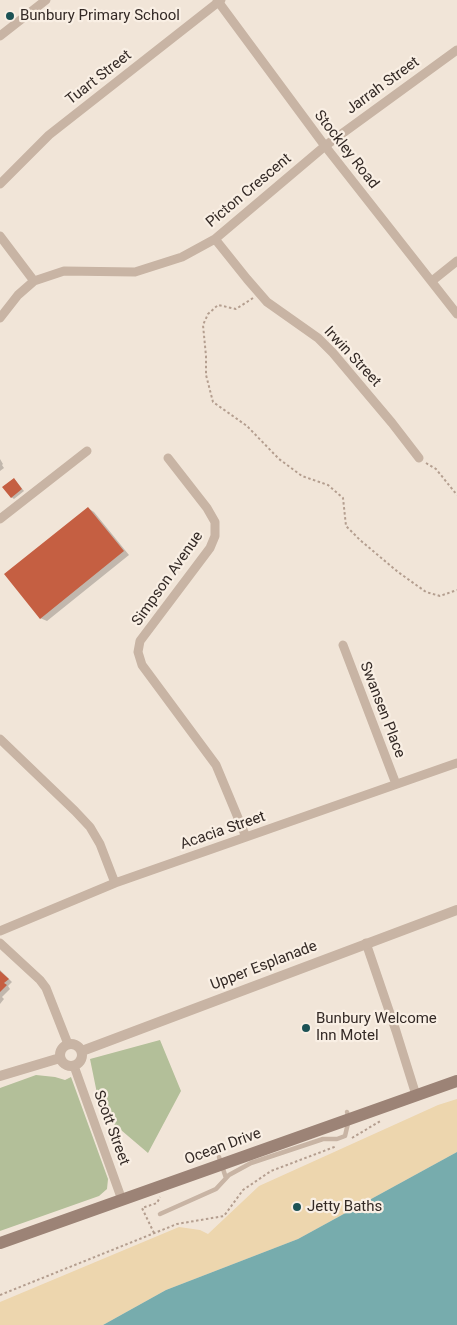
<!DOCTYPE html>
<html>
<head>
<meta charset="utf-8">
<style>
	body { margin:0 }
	canvas { display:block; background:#f1e5d8 }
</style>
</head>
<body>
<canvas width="457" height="1325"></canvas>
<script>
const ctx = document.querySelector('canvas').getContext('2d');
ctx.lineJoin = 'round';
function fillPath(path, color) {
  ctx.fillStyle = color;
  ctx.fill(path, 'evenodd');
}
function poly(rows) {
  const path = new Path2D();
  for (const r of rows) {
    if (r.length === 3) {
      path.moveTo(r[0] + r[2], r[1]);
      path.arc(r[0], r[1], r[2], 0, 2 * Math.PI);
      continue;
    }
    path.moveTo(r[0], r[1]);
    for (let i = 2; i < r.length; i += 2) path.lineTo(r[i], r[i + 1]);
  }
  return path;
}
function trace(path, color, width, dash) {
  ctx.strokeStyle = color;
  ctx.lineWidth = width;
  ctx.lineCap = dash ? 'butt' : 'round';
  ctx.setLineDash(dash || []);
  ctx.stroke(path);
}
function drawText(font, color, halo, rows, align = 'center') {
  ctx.font = font + ' Roboto,sans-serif';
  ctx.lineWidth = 4.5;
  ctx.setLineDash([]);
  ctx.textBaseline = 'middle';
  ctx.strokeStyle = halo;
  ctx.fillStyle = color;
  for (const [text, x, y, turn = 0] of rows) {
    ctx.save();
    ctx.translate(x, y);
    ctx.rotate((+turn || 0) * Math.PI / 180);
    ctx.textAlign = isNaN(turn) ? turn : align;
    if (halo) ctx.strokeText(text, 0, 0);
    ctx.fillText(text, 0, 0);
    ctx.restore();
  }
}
const green = poly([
	[160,1040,181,1091,148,1153,101,1113,90,1059],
	[36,1075,55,1077,65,1080,71,1077,108,1179,107,1189,99,1196,0,1231,0,1088]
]);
const sand = poly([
	[457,1099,457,1152,298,1239,166,1290,103,1325,0,1325,0,1302,179,1227,200,1230,208,1234,259,1186,438,1105]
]);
const water = poly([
	[457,1152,457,1325,103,1325,166,1290,298,1239]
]);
const shadow = poly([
	[0,459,3,464,2,465,4,468,0,471],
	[14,479,16,481,24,491,14,499,11,497],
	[88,508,94,512,129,555,47,621,40,618],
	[0,970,12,982,8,986,10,989,2,997,4,999,0,1004]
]);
const building = poly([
	[14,478,22,489,11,498,2,487],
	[88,507,124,551,40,619,4,574],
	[0,971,9,979,4,983,7,985,0,992]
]);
const path = poly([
	[253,298,236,309,218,305,208,314,203,325,206,356,206,375,213,402,247,426,279,459,302,476,328,485,343,498,346,526,360,540,398,572,426,592,440,596,457,590],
	[426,463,436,469,457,495],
	[352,1138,382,1120],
	[154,1233,142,1208,157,1203,160,1197],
	[0,1295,177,1224,224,1216,243,1190,271,1171,337,1146]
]);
const service = poly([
	[219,1157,226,1178],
	[160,1214,216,1189,229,1175,251,1163,323,1139,337,1139,345,1136,349,1119,347,1112]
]);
const minor = poly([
	[217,0,325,146,457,314],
	[0,36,46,0],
	[0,184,49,135,221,0],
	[0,236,34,281],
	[215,239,247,279,267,302,318,338,333,353,392,423,419,458],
	[432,281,457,261],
	[0,318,18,295,34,281,64,271,135,272,182,257,215,239,325,146,457,50],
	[168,458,207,508,215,522,215,536,210,548,140,641,138,652,142,665,216,765,246,837],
	[0,519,87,451],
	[343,645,396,784],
	[0,739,75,811,90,827,100,844,115,883],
	[0,931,115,883,457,763],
	[0,943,40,980,46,988,68,1044],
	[366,943,396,1031,416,1095],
	[74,1066,122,1200]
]);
const tertiary = poly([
	[71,1055,11],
	[82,1051,457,910],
	[0,1076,60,1058]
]);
const secondary = poly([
	[0,1243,457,1081]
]);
const markers = [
	[10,16,5,"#1c5255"],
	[306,1028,5,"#1c5255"],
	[297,1207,5,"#1c5255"]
];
const poiNames = [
	["Bunbury Primary School",20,16],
	["Bunbury Welcome",316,1019],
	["Inn Motel",316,1036],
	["Jetty Baths",307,1207]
];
const streetNames = [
	["Tuart Street",99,78,-38],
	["Jarrah Street",383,86,-36],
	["Stockley Road",346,150,52],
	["Picton Crescent",249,191,-40],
	["Irwin Street",352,357,47],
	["Simpson Avenue",168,579,-55],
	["Swansen Place",382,710,69],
	["Acacia Street",223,831,-19],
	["Upper Esplanade",264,966,-21],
	["Scott Street",111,1128,70],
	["Ocean Drive",223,1147,-20]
];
fillPath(green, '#b3bf99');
fillPath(sand, '#edd6ae');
fillPath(water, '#77acad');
fillPath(shadow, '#0003');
fillPath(building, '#c55f42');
trace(path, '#b49e8f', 2, [2.5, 2.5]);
trace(service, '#c8b4a4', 4.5);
trace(minor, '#c8b4a4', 9);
trace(tertiary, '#c8b4a4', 10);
trace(secondary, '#9c8376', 12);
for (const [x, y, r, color] of markers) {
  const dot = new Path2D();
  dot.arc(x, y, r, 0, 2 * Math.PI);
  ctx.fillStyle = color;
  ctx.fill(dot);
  trace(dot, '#f9efe4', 2);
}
drawText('15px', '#342a26', '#f9efe4', poiNames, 'left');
drawText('15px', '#342a26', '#f9efe4', streetNames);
</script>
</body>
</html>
